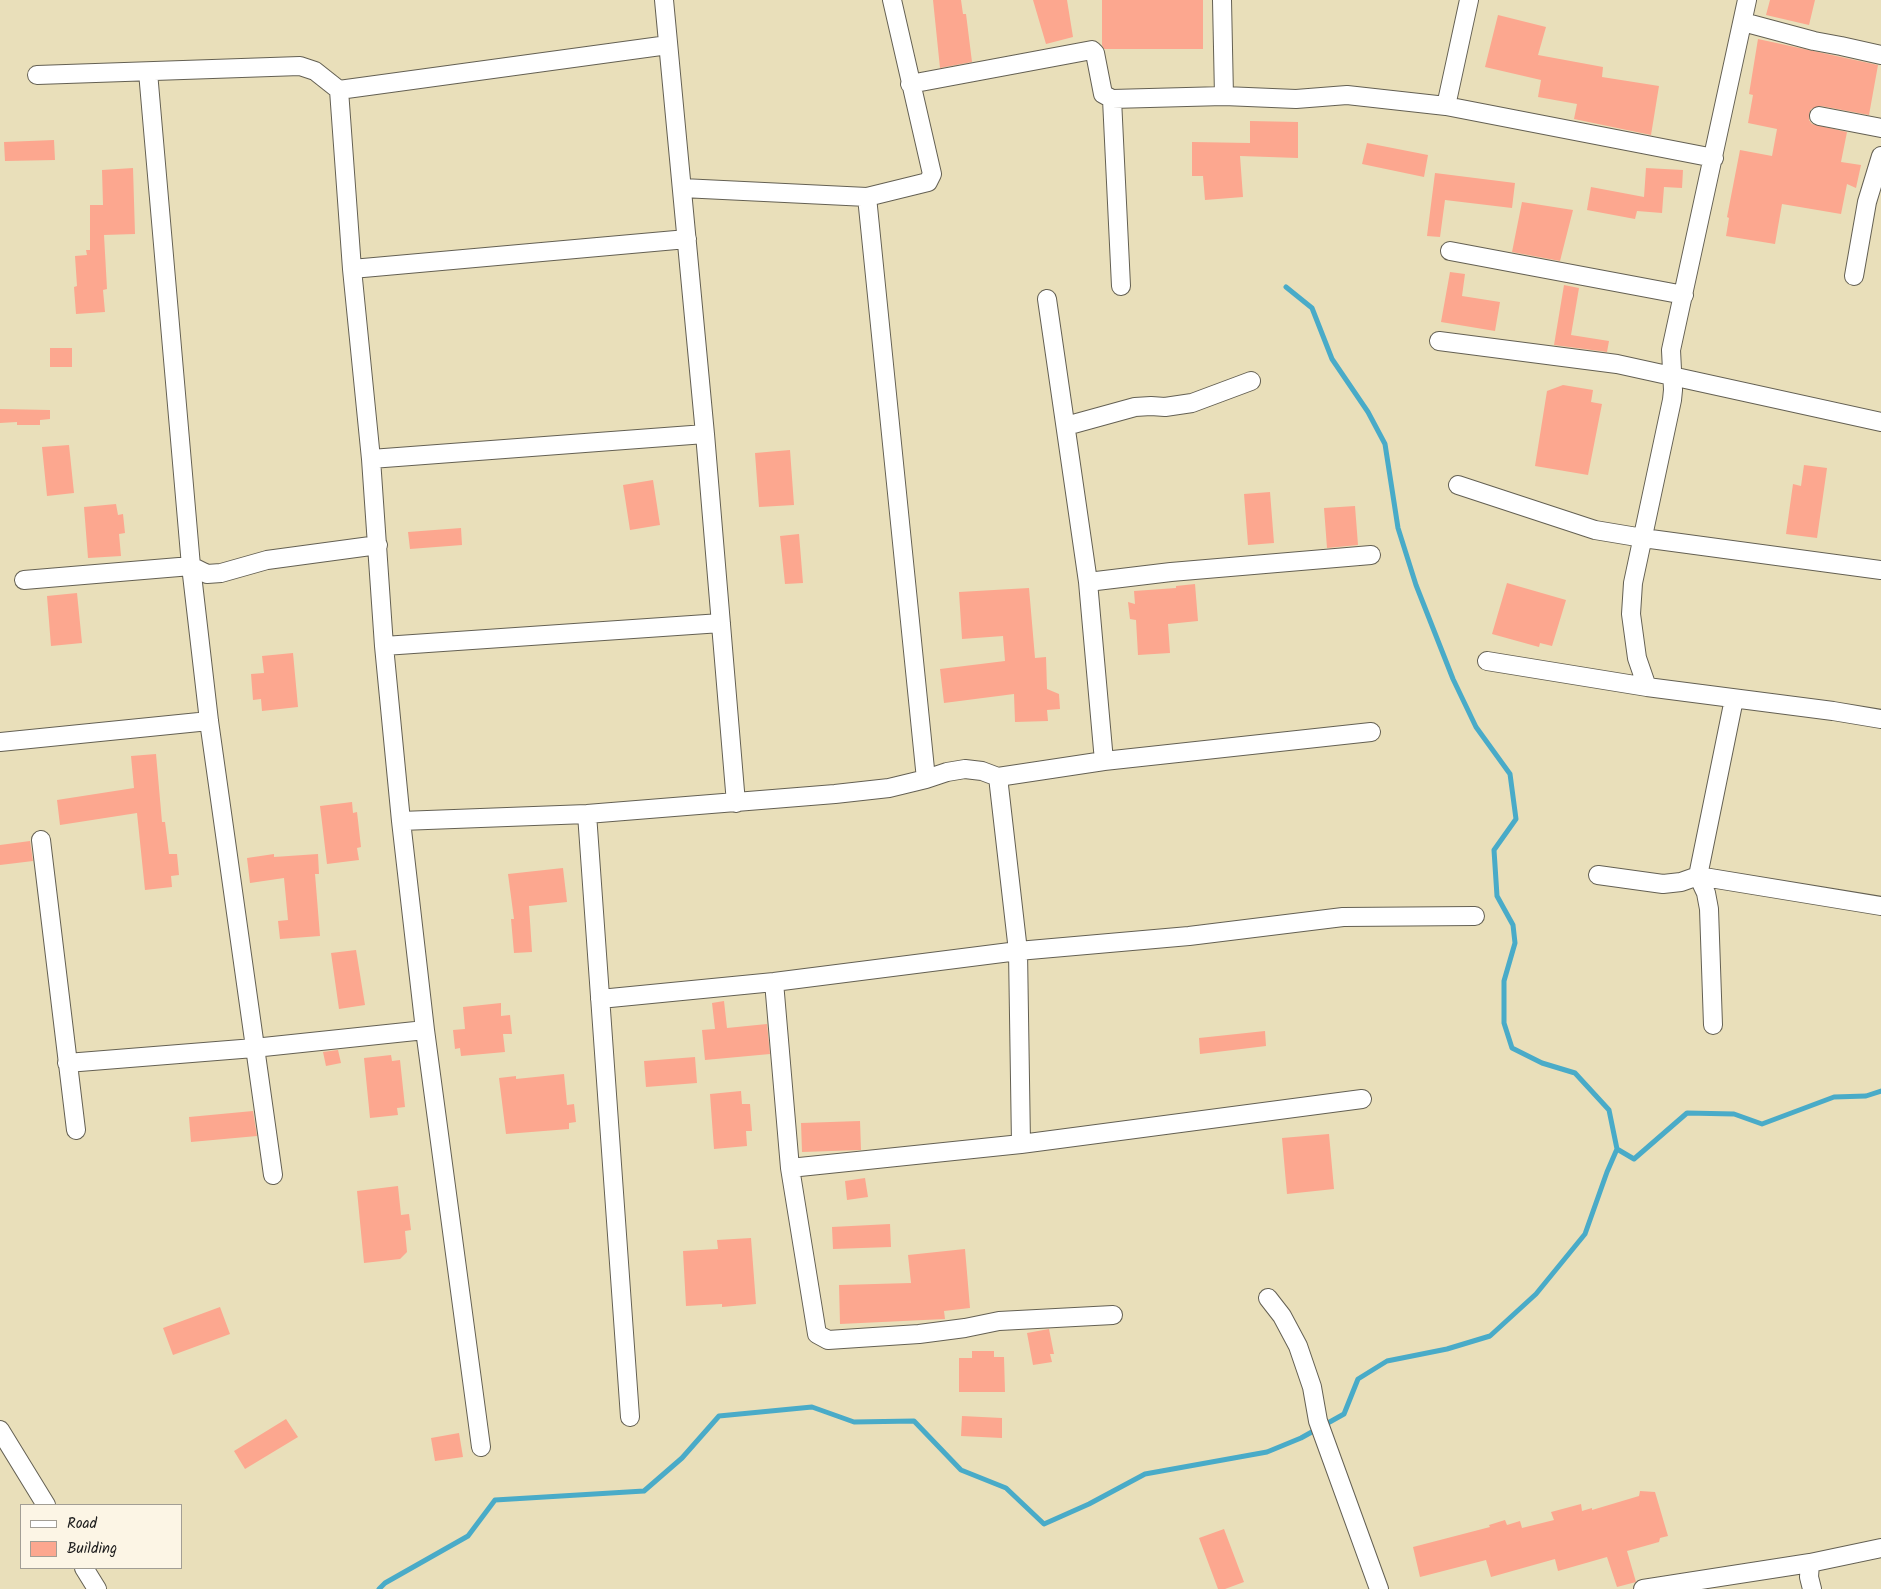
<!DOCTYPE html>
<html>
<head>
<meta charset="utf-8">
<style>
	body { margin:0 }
	#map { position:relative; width:1881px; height:1589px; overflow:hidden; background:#e9dfba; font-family:Kalam,sans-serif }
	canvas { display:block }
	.legend { position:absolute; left:20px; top:1504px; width:162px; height:65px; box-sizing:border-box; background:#fcf5e5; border:1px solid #a29e95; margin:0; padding:6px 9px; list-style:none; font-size:15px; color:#1c1c1c }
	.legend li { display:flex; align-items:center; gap:10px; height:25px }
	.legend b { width:25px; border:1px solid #a29e95 }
</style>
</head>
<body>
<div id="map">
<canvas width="1881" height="1589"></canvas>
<ul class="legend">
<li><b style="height:6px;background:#fff"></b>Road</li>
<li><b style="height:14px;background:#fca78f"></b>Building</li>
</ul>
</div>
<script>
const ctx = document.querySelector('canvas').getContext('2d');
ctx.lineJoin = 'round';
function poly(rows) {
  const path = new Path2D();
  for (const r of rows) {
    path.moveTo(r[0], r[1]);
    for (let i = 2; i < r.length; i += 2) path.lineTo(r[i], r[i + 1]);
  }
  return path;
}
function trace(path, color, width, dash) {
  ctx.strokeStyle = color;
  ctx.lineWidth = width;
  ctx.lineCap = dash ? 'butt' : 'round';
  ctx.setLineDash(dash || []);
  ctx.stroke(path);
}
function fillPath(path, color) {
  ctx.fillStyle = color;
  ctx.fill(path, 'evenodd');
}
const stream = poly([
	[1286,287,1312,308,1332,359,1368,412,1385,444,1398,528,1416,585,1453,679,1476,727,1510,774,1516,819,1494,850,1497,896,1513,925,1515,943,1504,981,1504,1023,1512,1048,1542,1063,1575,1073,1609,1110,1617,1149,1634,1159,1687,1113,1734,1114,1762,1124,1834,1097,1866,1096,1881,1091],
	[379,1589,385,1583,468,1536,495,1500,644,1491,682,1458,719,1416,812,1407,854,1422,914,1421,961,1470,1006,1488,1044,1524,1089,1504,1145,1474,1267,1452,1301,1438,1344,1414,1358,1379,1387,1361,1447,1349,1490,1336,1536,1294,1585,1234,1607,1172,1617,1149]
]);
const building = poly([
	[933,0,961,0,963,14,966,14,972,62,940,68],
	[1033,0,1067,0,1073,37,1046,44],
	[1102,0,1203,0,1203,49,1104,49,1102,45],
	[1770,0,1815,0,1809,25,1766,15],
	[1498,15,1546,27,1538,55,1603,67,1602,77,1659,86,1651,135,1574,119,1577,104,1538,97,1541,80,1485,67],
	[1758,39,1878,65,1869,115,1821,106,1811,109,1809,114,1809,120,1812,124,1847,132,1841,162,1861,165,1856,188,1847,184,1841,214,1782,204,1775,244,1726,236,1729,218,1727,217,1740,150,1772,156,1777,129,1748,123,1753,95,1749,94],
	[1250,121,1298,122,1298,158,1240,156,1243,197,1205,200,1203,176,1192,176,1192,142,1250,143],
	[54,140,55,160,5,161,4,142],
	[1367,143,1428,155,1424,177,1362,164],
	[133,168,135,234,104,235,107,289,103,290,105,312,76,314,74,287,77,286,75,256,87,255,86,250,90,250,90,205,103,205,102,170],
	[1646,168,1683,170,1682,188,1664,187,1662,213,1637,211,1635,219,1587,210,1591,187,1644,197],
	[1435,173,1515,183,1512,208,1445,200,1440,237,1427,236],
	[1522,202,1573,210,1560,261,1512,252],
	[1450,272,1465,274,1462,296,1500,302,1495,331,1441,322],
	[1564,285,1579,288,1571,335,1609,341,1607,352,1554,345],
	[50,348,72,348,72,367,50,367],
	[1563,385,1593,390,1591,402,1602,404,1588,475,1535,466,1547,391],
	[0,409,50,410,50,419,40,420,40,425,17,425,17,422,0,423],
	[69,445,74,493,47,496,42,447],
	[790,450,794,505,759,507,755,453],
	[1804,465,1827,468,1817,538,1786,534,1793,484,1801,486],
	[653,480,660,525,630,530,623,485],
	[1270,492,1274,543,1248,545,1244,494],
	[116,504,118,515,123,514,125,533,119,534,121,556,88,558,84,507],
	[1355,506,1358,545,1327,548,1324,508],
	[461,528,462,545,410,549,408,532],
	[799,534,803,583,785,584,780,536],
	[1507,583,1566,600,1552,646,1540,643,1539,647,1492,634],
	[1195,584,1198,621,1168,624,1170,653,1138,655,1136,620,1130,619,1128,602,1135,604,1134,591,1176,588,1176,586],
	[1029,588,1035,658,1046,657,1047,689,1059,694,1060,709,1047,710,1048,721,1015,722,1014,694,944,703,940,669,1005,661,1003,636,962,639,959,592],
	[77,593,82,643,51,646,47,596],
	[293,653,298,707,262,711,261,699,253,700,251,674,264,673,262,656],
	[156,754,162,822,165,822,169,854,177,854,179,875,171,876,172,887,145,890,137,813,60,825,57,800,134,788,131,756],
	[352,802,353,813,357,812,361,847,357,848,359,860,327,864,320,806],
	[30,841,33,861,0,865,0,845],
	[274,854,274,857,318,854,319,874,315,874,320,936,280,939,278,921,288,920,284,878,250,883,247,858],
	[563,868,567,902,529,906,532,952,514,953,511,919,514,919,508,874],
	[356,950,365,1005,339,1009,331,953],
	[724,1001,727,1028,767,1024,770,1054,705,1060,702,1030,715,1029,712,1003],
	[501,1003,501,1016,510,1015,512,1034,503,1034,505,1052,461,1056,460,1048,455,1049,453,1030,465,1029,463,1007],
	[1265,1031,1266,1046,1200,1054,1199,1038],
	[338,1050,341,1063,326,1066,323,1052],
	[391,1055,392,1061,400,1060,405,1107,397,1108,398,1115,370,1118,364,1058],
	[695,1057,697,1083,646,1087,644,1061],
	[564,1074,567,1105,574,1104,576,1122,569,1123,569,1129,506,1134,499,1078,516,1076,516,1079],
	[741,1091,742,1104,750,1104,752,1131,746,1131,747,1146,714,1149,710,1094],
	[253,1111,257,1136,191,1142,189,1117],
	[860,1121,861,1150,802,1152,801,1123],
	[1329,1134,1334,1189,1287,1194,1282,1138],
	[865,1178,868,1197,847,1200,845,1181],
	[398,1186,401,1215,409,1214,411,1230,405,1231,407,1252,400,1259,364,1263,357,1191],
	[890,1224,891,1247,833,1249,832,1227],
	[751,1238,756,1304,722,1307,722,1304,686,1306,683,1251,718,1249,717,1240],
	[965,1249,970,1308,944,1311,945,1319,840,1324,839,1285,911,1283,908,1255],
	[220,1307,230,1334,173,1355,163,1328],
	[1049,1329,1054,1354,1050,1354,1052,1362,1033,1365,1027,1333],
	[972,1351,994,1351,994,1357,1004,1357,1005,1392,959,1392,959,1358,972,1358],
	[962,1416,1002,1418,1002,1438,961,1436],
	[286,1419,298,1437,245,1469,234,1451],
	[459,1433,463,1457,435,1461,431,1438],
	[1640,1491,1655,1492,1668,1536,1660,1538,1659,1542,1627,1551,1636,1582,1617,1587,1607,1557,1558,1571,1555,1559,1491,1577,1486,1560,1420,1577,1413,1547,1490,1527,1489,1525,1505,1520,1507,1525,1520,1521,1522,1528,1554,1520,1551,1512,1581,1504,1582,1511,1592,1508,1592,1510,1639,1496],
	[1224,1529,1244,1582,1225,1589,1218,1589,1199,1538]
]);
const minor = poly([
	[664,0,705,434,736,803],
	[1222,0,1224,96],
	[1743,22,1814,41,1841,46,1881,55],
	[148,72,191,566,209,721,273,1175],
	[37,75,300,66,315,71,339,90,352,269,371,459,384,646,401,821,425,1030,481,1447],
	[910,84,1092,50,1095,53,1103,94,1112,99,1224,96,1296,99,1347,95,1446,106,1714,158],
	[339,90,668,45],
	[1112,99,1121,286],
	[1446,106,1469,0],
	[1819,116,1881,128],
	[682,188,867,197,928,182,932,174,892,0],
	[867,197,926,779],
	[1450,251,1684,295],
	[352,269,687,239],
	[1854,276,1867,202,1881,156],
	[1047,299,1088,582,1104,761],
	[1439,341,1617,364,1881,422],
	[1066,426,1135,407,1151,406,1165,407,1192,403,1251,381],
	[371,459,705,434],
	[1458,485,1595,530,1643,538,1881,570],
	[24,580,191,566,207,574,221,573,267,560,378,545],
	[1088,582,1171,572,1371,555],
	[384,646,721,623],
	[1487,661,1647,687,1833,711,1881,719],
	[1647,687,1637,658,1631,614,1633,583,1672,400,1673,390,1671,350,1747,0],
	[0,742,209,721],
	[998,777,1018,951,1021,1144],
	[587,814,630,1417],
	[401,821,587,814,835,794,889,788,926,779,947,772,965,769,982,771,998,777,1104,761,1371,732],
	[41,840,76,1130],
	[1598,875,1663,884,1681,882,1698,876,1881,906],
	[774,982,790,1168,817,1334,828,1340,919,1334,965,1328,999,1321,1113,1315],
	[600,999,774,982,1018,951,1189,936,1343,917,1475,916],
	[1713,1025,1709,909,1706,893,1698,876,1734,699],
	[67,1063,254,1048,425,1030],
	[790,1168,1021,1144,1362,1099],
	[1268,1298,1282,1316,1298,1346,1312,1387,1318,1421,1379,1589],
	[0,1430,46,1505],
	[1810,1563,1809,1577,1812,1589],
	[84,1568,97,1589],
	[1643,1589,1810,1563,1881,1548]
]);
trace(stream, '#49abc8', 5);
fillPath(building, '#fca78f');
trace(minor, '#646053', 20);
trace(minor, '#fff', 18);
</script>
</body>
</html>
